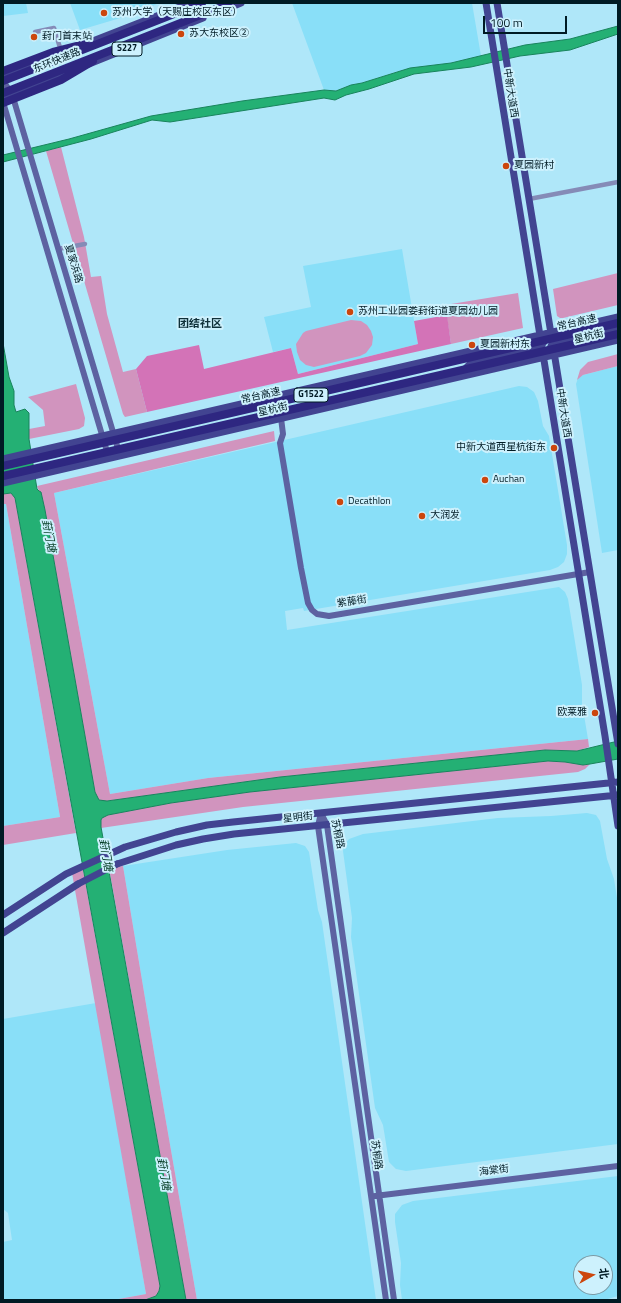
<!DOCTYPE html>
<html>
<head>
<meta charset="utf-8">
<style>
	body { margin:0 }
	#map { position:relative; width:621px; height:1303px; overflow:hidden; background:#afe7f9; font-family:"Titillium Web","Noto Sans SC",sans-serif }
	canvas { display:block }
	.frame { position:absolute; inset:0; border:4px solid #001b24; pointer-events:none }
	.north { position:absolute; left:573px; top:1255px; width:40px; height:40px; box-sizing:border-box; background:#cdf1fd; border:1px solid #7b9ba6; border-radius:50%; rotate:82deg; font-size:11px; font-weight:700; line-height:16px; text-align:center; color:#001b24 }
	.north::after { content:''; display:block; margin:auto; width:14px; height:18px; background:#cc460d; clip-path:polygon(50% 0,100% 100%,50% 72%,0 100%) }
	.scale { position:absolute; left:483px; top:16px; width:84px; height:18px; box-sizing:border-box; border:2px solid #001b24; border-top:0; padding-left:5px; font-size:12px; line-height:14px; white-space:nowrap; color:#001b24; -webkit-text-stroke:3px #cdf1fd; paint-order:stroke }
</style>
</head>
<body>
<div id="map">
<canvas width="621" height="1303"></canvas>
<div class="frame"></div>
<div class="north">北</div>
<div class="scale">100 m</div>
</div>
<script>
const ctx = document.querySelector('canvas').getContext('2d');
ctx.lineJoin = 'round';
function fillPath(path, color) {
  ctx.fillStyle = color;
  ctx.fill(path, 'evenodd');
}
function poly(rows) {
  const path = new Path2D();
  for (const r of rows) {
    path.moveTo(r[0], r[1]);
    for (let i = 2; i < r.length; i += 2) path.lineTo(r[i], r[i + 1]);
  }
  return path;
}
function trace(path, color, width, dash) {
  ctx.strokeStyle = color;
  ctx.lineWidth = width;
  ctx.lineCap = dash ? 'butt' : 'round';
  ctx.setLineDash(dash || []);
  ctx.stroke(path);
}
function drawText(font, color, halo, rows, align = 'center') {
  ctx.font = font + ' "Titillium Web","Noto Sans SC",sans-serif';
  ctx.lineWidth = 4;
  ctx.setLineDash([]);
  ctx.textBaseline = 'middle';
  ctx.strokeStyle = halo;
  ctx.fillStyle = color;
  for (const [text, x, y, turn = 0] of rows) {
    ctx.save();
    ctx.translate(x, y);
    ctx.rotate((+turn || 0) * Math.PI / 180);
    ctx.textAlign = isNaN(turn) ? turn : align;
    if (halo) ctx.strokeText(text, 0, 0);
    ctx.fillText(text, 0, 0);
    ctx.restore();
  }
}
const built = poly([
	[3,3,26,3,28,13,3,16],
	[70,3,160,3,117,19,80,30],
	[292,3,472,3,481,56,451,63,396,72,362,83,351,85,336,91,324,90],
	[402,249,418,344,298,374,291,348,273,352,264,317,311,307,303,266],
	[618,366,618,550,602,553,576,384,578,378,583,375],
	[519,386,527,387,534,392,538,401,543,426,549,436,567,545,567,554,564,562,558,567,550,570,304,611,303,608,285,611,287,630,559,587,565,592,568,599,582,685,582,703,588,739,208,778,110,794,54,493],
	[3,504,6,504,60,817,3,826],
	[587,813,596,815,600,821,607,859,614,879,618,904,618,1144,406,1171,396,1169,389,1162,383,1125,375,1108,351,937,352,918,343,851,344,845,349,839,363,834,498,818,551,816],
	[296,843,305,846,309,852,318,910,322,922,376,1300,197,1300,155,1058,123,866,227,850],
	[96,1003,146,1294,113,1300,3,1300,3,1242,12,1240,8,1213,3,1209,3,1019],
	[618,1176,618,1296,604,1300,402,1300,400,1285,401,1263,395,1222,395,1214,402,1205,413,1201],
	[581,1263,605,1263,605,1287,581,1287]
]);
const green = poly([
	[61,147,84,237,91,277,101,276,107,314,123,372,136,369,147,412,125,417,123,414,46,151],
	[618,273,618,305,563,318,560,318,557,316,553,289],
	[518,293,523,328,451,344,445,305],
	[351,320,361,321,367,325,371,331,373,337,372,345,366,353,360,356,314,367,306,365,300,360,297,352,296,344,303,333,306,331],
	[618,354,618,366,583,375,577,380,580,370,588,362],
	[76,384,85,418,84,426,79,429,29,439,29,429,45,426,43,410,28,397],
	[274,431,275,441,54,493,110,794,208,778,588,739,589,747,577,751,545,750,280,777,107,801,101,801,97,798,95,792,45,510,41,493,39,491,37,486],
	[8,493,13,494,15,498,76,833,3,845,3,826,60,817,6,504,3,504,3,494],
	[548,761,565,762,583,765,590,764,585,769,578,772,243,807,101,828,100,822,103,817,108,815,171,803,250,792],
	[123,866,155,1058,197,1300,186,1300,109,868],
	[83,870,160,1286,159,1291,156,1296,145,1300,113,1300,146,1294,72,873]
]);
const forest = poly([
	[447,315,451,344,147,412,136,369,147,356,199,345,204,369,291,348,298,374,418,344,414,321]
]);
const water = poly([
	[618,26,618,34,570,50,520,56,471,67,414,74,369,89,346,95,335,100,324,98,170,122,152,120,91,139,3,162,3,155,69,139,151,116,242,101,324,90,336,91,351,85,362,83,410,68,451,63,525,45,570,39,618,26],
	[3,343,9,377,14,391,14,405,16,412,25,409,29,413,29,439,37,489,39,491,41,492,45,510,95,792,99,800,107,801,280,777,545,750,577,751,618,741,618,759,590,764,583,765,565,762,548,761,250,792,171,803,108,815,102,818,101,820,101,827,186,1300,145,1300,156,1296,159,1291,160,1286,15,498,11,493,3,494,3,343]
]);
const street = poly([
	[35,32,54,28,61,51],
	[529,199,618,182],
	[58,249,85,244]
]);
const secondary = poly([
	[3,81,12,94,119,452],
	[3,102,108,455],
	[281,418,283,434,280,443,301,568,308,603,312,610,317,614,329,616,590,572],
	[321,813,327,825,394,1300],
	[321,813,318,826,386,1300],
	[375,1196,618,1166]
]);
const primary = poly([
	[486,3,605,736,618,826],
	[497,3,618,744],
	[224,10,241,3],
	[80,46,190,3],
	[89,64,203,18],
	[3,76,62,53],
	[3,98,70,72],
	[551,346,553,343,618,328],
	[463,371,472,362,541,346,544,342],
	[3,459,618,317],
	[3,483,618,340],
	[117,864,176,845,203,839,234,834,618,795],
	[3,915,66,874,125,847,176,832,207,825,233,822,618,782],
	[3,933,78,884]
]);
const primaryBridge = poly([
	[78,884,117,864]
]);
const highwayBridge = poly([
	[3,71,53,52,85,44],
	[3,81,202,3],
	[3,93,231,3],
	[3,103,61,80,93,61],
	[3,466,618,323],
	[3,476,618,334]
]);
const markers = [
	[104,13,4,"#cc460d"],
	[181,34,4,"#cc460d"],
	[34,37,4,"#cc460d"],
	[506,166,4,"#cc460d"],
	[350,312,4,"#cc460d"],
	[472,345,4,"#cc460d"],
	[554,448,4,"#cc460d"],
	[485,480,4,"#cc460d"],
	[340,502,4,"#cc460d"],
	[422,516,4,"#cc460d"],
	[595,713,4,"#cc460d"]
];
const shields = [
	[127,49,30],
	[311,395,34]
];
const shieldNames = [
	["S227",127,49],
	["G1522",311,395]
];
const poiNames = [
	["苏州大学（天赐庄校区东区）",112,13],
	["苏大东校区②",189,34],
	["葑门首末站",42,37],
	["夏园新村",514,166],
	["苏州工业园娄葑街道夏园幼儿园",358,312],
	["夏园新村东",480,345],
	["中新大道西星杭街东",546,448,"right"],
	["Auchan",493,480],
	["Decathlon",348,502],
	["大润发",430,516],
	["欧莱雅",587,713,"right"]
];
const streetNames = [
	["东环快速路",57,61,-22],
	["中新大道西",510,93,81],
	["夏家浜路",73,264,73],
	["常台高速",577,323,-13],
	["星杭街",589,337,-14],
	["常台高速",261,396,-13],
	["星杭街",273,410,-13],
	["中新大道西",563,413,81],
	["紫藤街",352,602,-9],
	["星明街",298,818,-6],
	["苏桐路",337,834,78],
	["苏桐路",376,1155,82],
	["海棠街",494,1171,-7]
];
const neighbourhoodNames = [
	["团结社区",200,324]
];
const waterNames = [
	["葑门塘",48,536,79],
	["葑门塘",105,855,80],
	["葑门塘",163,1174,80]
];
fillPath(built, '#89dff8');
fillPath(green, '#d194be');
fillPath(forest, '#d373b7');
fillPath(water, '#24b074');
trace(water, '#19835c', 1);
trace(street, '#858bb7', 4.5);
trace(secondary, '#5d62a1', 6);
trace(primary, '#424491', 7);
trace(primaryBridge, '#424491', 7);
trace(highwayBridge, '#2e2781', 8);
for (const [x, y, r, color] of markers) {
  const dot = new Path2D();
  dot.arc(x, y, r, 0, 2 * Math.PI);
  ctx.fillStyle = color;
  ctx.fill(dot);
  trace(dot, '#cdf1fd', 1.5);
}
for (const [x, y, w] of shields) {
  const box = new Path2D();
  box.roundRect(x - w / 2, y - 7, w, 14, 3);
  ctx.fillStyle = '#cdf1fd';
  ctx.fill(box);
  trace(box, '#001b24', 1);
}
drawText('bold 9px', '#001b24', null, shieldNames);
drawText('10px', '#001b24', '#cdf1fd', poiNames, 'left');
drawText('10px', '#001b24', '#cdf1fd', streetNames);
drawText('bold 11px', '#10313a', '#cdf1fd', neighbourhoodNames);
drawText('italic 11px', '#073f27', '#cdf1fd', waterNames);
</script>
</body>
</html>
